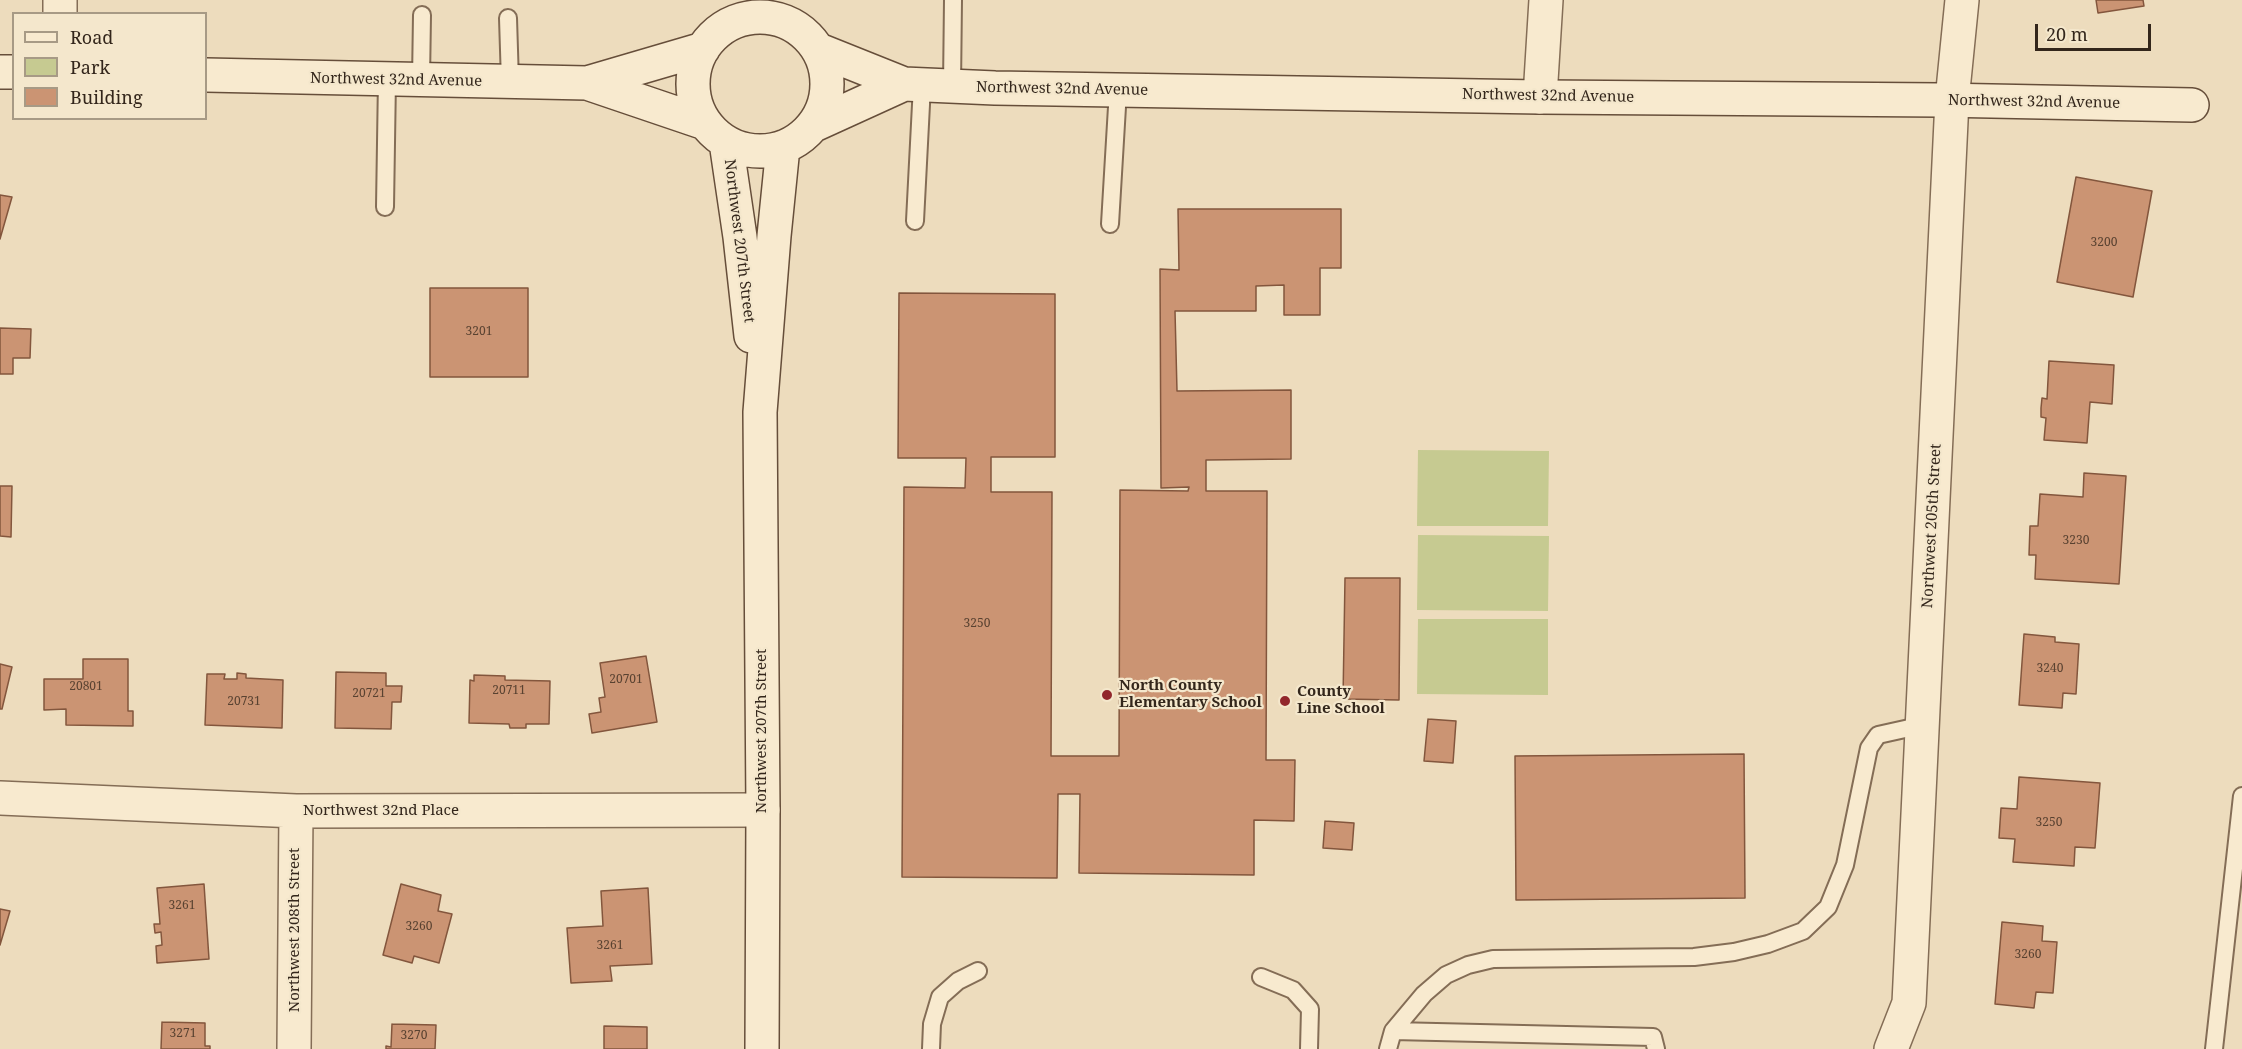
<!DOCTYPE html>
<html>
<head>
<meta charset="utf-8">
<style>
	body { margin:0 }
	#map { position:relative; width:2242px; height:1049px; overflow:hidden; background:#eddcbd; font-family:"Noto Serif",serif }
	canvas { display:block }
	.legend { position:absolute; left:12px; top:12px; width:195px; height:108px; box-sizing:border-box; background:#f4e7cc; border:2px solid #a79a85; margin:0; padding:8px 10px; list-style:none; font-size:18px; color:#33261b }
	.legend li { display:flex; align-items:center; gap:12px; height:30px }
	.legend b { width:30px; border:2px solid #a79a85 }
	.scale { position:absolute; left:2035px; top:24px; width:116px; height:27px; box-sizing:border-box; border:3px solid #33261b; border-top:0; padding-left:8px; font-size:18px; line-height:21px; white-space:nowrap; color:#33261b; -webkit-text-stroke:4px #f4e7cc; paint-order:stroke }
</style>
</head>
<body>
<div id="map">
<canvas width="2242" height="1049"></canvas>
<ul class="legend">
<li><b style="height:8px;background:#f8eacf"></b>Road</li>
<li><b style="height:16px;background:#c6ca91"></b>Park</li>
<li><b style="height:16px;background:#cb9473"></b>Building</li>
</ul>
<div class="scale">20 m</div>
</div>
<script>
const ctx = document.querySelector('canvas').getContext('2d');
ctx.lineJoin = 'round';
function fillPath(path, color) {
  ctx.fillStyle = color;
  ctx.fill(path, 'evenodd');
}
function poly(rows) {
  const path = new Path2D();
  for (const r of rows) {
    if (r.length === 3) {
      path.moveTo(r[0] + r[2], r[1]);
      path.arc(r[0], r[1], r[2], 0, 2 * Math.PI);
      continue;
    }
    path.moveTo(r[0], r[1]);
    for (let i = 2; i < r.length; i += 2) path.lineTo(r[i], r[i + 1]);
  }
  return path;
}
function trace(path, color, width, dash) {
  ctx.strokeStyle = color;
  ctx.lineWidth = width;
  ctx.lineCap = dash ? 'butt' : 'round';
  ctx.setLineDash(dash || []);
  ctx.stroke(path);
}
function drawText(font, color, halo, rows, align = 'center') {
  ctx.font = font + ' "Noto Serif",serif';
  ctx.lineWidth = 4.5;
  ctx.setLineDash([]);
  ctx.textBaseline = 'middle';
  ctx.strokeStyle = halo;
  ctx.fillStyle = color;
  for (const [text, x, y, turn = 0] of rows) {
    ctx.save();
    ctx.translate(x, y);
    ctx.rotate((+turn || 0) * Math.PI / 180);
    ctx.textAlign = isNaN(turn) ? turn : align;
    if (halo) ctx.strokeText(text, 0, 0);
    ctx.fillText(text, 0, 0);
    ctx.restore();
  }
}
const green = poly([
	[1418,450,1549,451,1548,526,1417,526],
	[1418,535,1549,536,1548,611,1417,610],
	[1418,619,1548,619,1548,695,1417,694]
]);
const building = poly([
	[2096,0,2143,0,2144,6,2098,13,2096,0],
	[2076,177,2152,191,2133,297,2057,282,2076,177],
	[0,195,12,197,0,239,0,195],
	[1178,209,1341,209,1341,268,1320,268,1320,315,1284,315,1284,285,1256,286,1256,311,1175,311,1177,391,1291,390,1291,459,1206,460,1206,491,1267,491,1266,760,1295,760,1294,821,1254,820,1254,875,1079,873,1080,794,1058,794,1057,878,902,877,904,487,965,488,966,458,898,458,899,293,1055,294,1055,457,991,457,991,492,1052,492,1051,756,1119,756,1120,490,1188,491,1189,487,1161,488,1160,269,1179,270,1178,209],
	[430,288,528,288,528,377,430,377,430,288],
	[0,328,31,329,30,358,13,358,13,374,0,374,0,328],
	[2049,361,2114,365,2112,404,2090,402,2087,443,2044,440,2046,418,2041,417,2041,408,2042,398,2047,399,2049,361],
	[2084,473,2126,476,2119,584,2035,579,2036,555,2029,555,2030,526,2038,526,2040,494,2083,497,2084,473],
	[0,486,12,486,11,537,0,536,0,486],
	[1345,578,1400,578,1399,700,1343,699,1345,578],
	[2024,634,2055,637,2055,642,2079,644,2076,694,2063,693,2062,708,2019,705,2024,634],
	[646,656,657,722,592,733,589,714,601,712,599,698,605,697,600,663,646,656],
	[83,659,128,659,128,711,133,711,133,726,66,725,66,709,44,710,44,679,83,679,83,659],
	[0,664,12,667,2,709,0,709,0,664],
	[336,672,386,673,386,686,402,686,401,702,392,702,391,729,335,728,336,672],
	[237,673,246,674,246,678,283,680,282,728,205,725,207,674,225,674,224,679,237,679,237,673],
	[474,675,505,676,505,680,550,681,549,724,526,724,526,728,510,728,509,724,469,723,470,680,474,681,474,675],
	[1428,719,1456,721,1453,763,1424,761,1428,719],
	[1744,754,1745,898,1516,900,1515,756,1744,754],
	[2019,777,2100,783,2095,848,2075,847,2074,866,2013,862,2015,839,1999,838,2001,808,2017,809,2019,777],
	[1325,821,1354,823,1352,850,1323,848,1325,821],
	[204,884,209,959,157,963,156,946,162,945,161,932,155,933,154,924,160,924,157,888,204,884],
	[401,884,441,895,438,911,452,914,439,963,414,956,412,963,383,955,401,884],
	[648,888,652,964,610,966,612,981,571,983,567,928,603,926,601,891,648,888],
	[0,909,10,911,0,945,0,909],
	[2002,922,2043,926,2042,941,2057,942,2053,993,2036,992,2034,1008,1995,1004,2002,922],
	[162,1022,205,1023,205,1046,210,1046,210,1049,161,1049,162,1022],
	[392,1024,436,1025,435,1049,386,1049,386,1046,391,1047,392,1024],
	[604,1026,647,1027,647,1049,604,1049,604,1026]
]);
const lane = poly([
	[508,18,510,82],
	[421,80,422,15],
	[952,86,953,0],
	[385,207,387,79],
	[915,221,922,85],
	[1110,224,1118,90],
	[1261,977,1293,990,1310,1009,1309,1049],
	[1393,1031,1424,994,1446,975,1468,965,1493,959,1694,957,1734,952,1768,944,1803,931,1828,907,1845,865,1869,748,1878,735,1923,725],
	[931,1049,932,1024,940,997,958,981,978,971],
	[1388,1049,1393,1031,1653,1037,1656,1049],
	[2214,1049,2242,796]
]);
const street = poly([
	[60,0,60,14],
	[1540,97,1546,0],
	[0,798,296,811,763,810],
	[294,1049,296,811],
	[1891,1049,1909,1003,1952,100,1962,0]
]);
const secondary = poly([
	[760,84,67],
	[819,50,904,84,995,88,1540,97,1941,100,2192,105],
	[0,72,14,72],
	[206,75,587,83,703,49],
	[587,83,705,123],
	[814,125,904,84],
	[726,142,740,237,751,336],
	[762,1049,763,810,760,412,774,236,783,147]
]);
const markers = [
	[1107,695,6,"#92272c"],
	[1285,701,6,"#92272c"]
];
const numberNames = [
	["3200",2104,243],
	["3201",479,332],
	["3230",2076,541],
	["3250",977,624],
	["3240",2050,669],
	["20701",626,680],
	["20801",86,687],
	["20711",509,691],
	["20721",369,694],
	["20731",244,702],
	["3250",2049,823],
	["3261",182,906],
	["3260",419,927],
	["3261",610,946],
	["3260",2028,955],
	["3271",183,1034],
	["3270",414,1036]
];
const streetNames = [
	["Northwest 32nd Avenue",396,80,1],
	["Northwest 32nd Avenue",1062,89,1],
	["Northwest 32nd Avenue",1548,96,1],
	["Northwest 32nd Avenue",2034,102,1],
	["Northwest 207th Street",739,241,83],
	["Northwest 205th Street",1932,526,-87],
	["Northwest 207th Street",762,731,-90],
	["Northwest 32nd Place",381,811],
	["Northwest 208th Street",295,930,-90]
];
const poiNames = [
	["North County",1119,686],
	["Elementary School",1119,703],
	["County",1297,692],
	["Line School",1297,709]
];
fillPath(green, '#c6ca91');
fillPath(building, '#cb9473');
trace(building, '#83563d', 1.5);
trace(lane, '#846d56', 20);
trace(street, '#846d56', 36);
trace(secondary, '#664e3a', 36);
trace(lane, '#f8eacf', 16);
trace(street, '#f8eacf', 33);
trace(secondary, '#f8eacf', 33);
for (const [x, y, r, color] of markers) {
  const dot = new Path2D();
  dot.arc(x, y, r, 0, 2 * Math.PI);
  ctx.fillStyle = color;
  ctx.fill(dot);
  trace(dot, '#f4e7cc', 2);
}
drawText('12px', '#594231', null, numberNames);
drawText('15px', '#33261b', '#f4e7cc', streetNames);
drawText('bold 15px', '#33261b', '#f4e7cc', poiNames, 'left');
</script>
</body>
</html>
